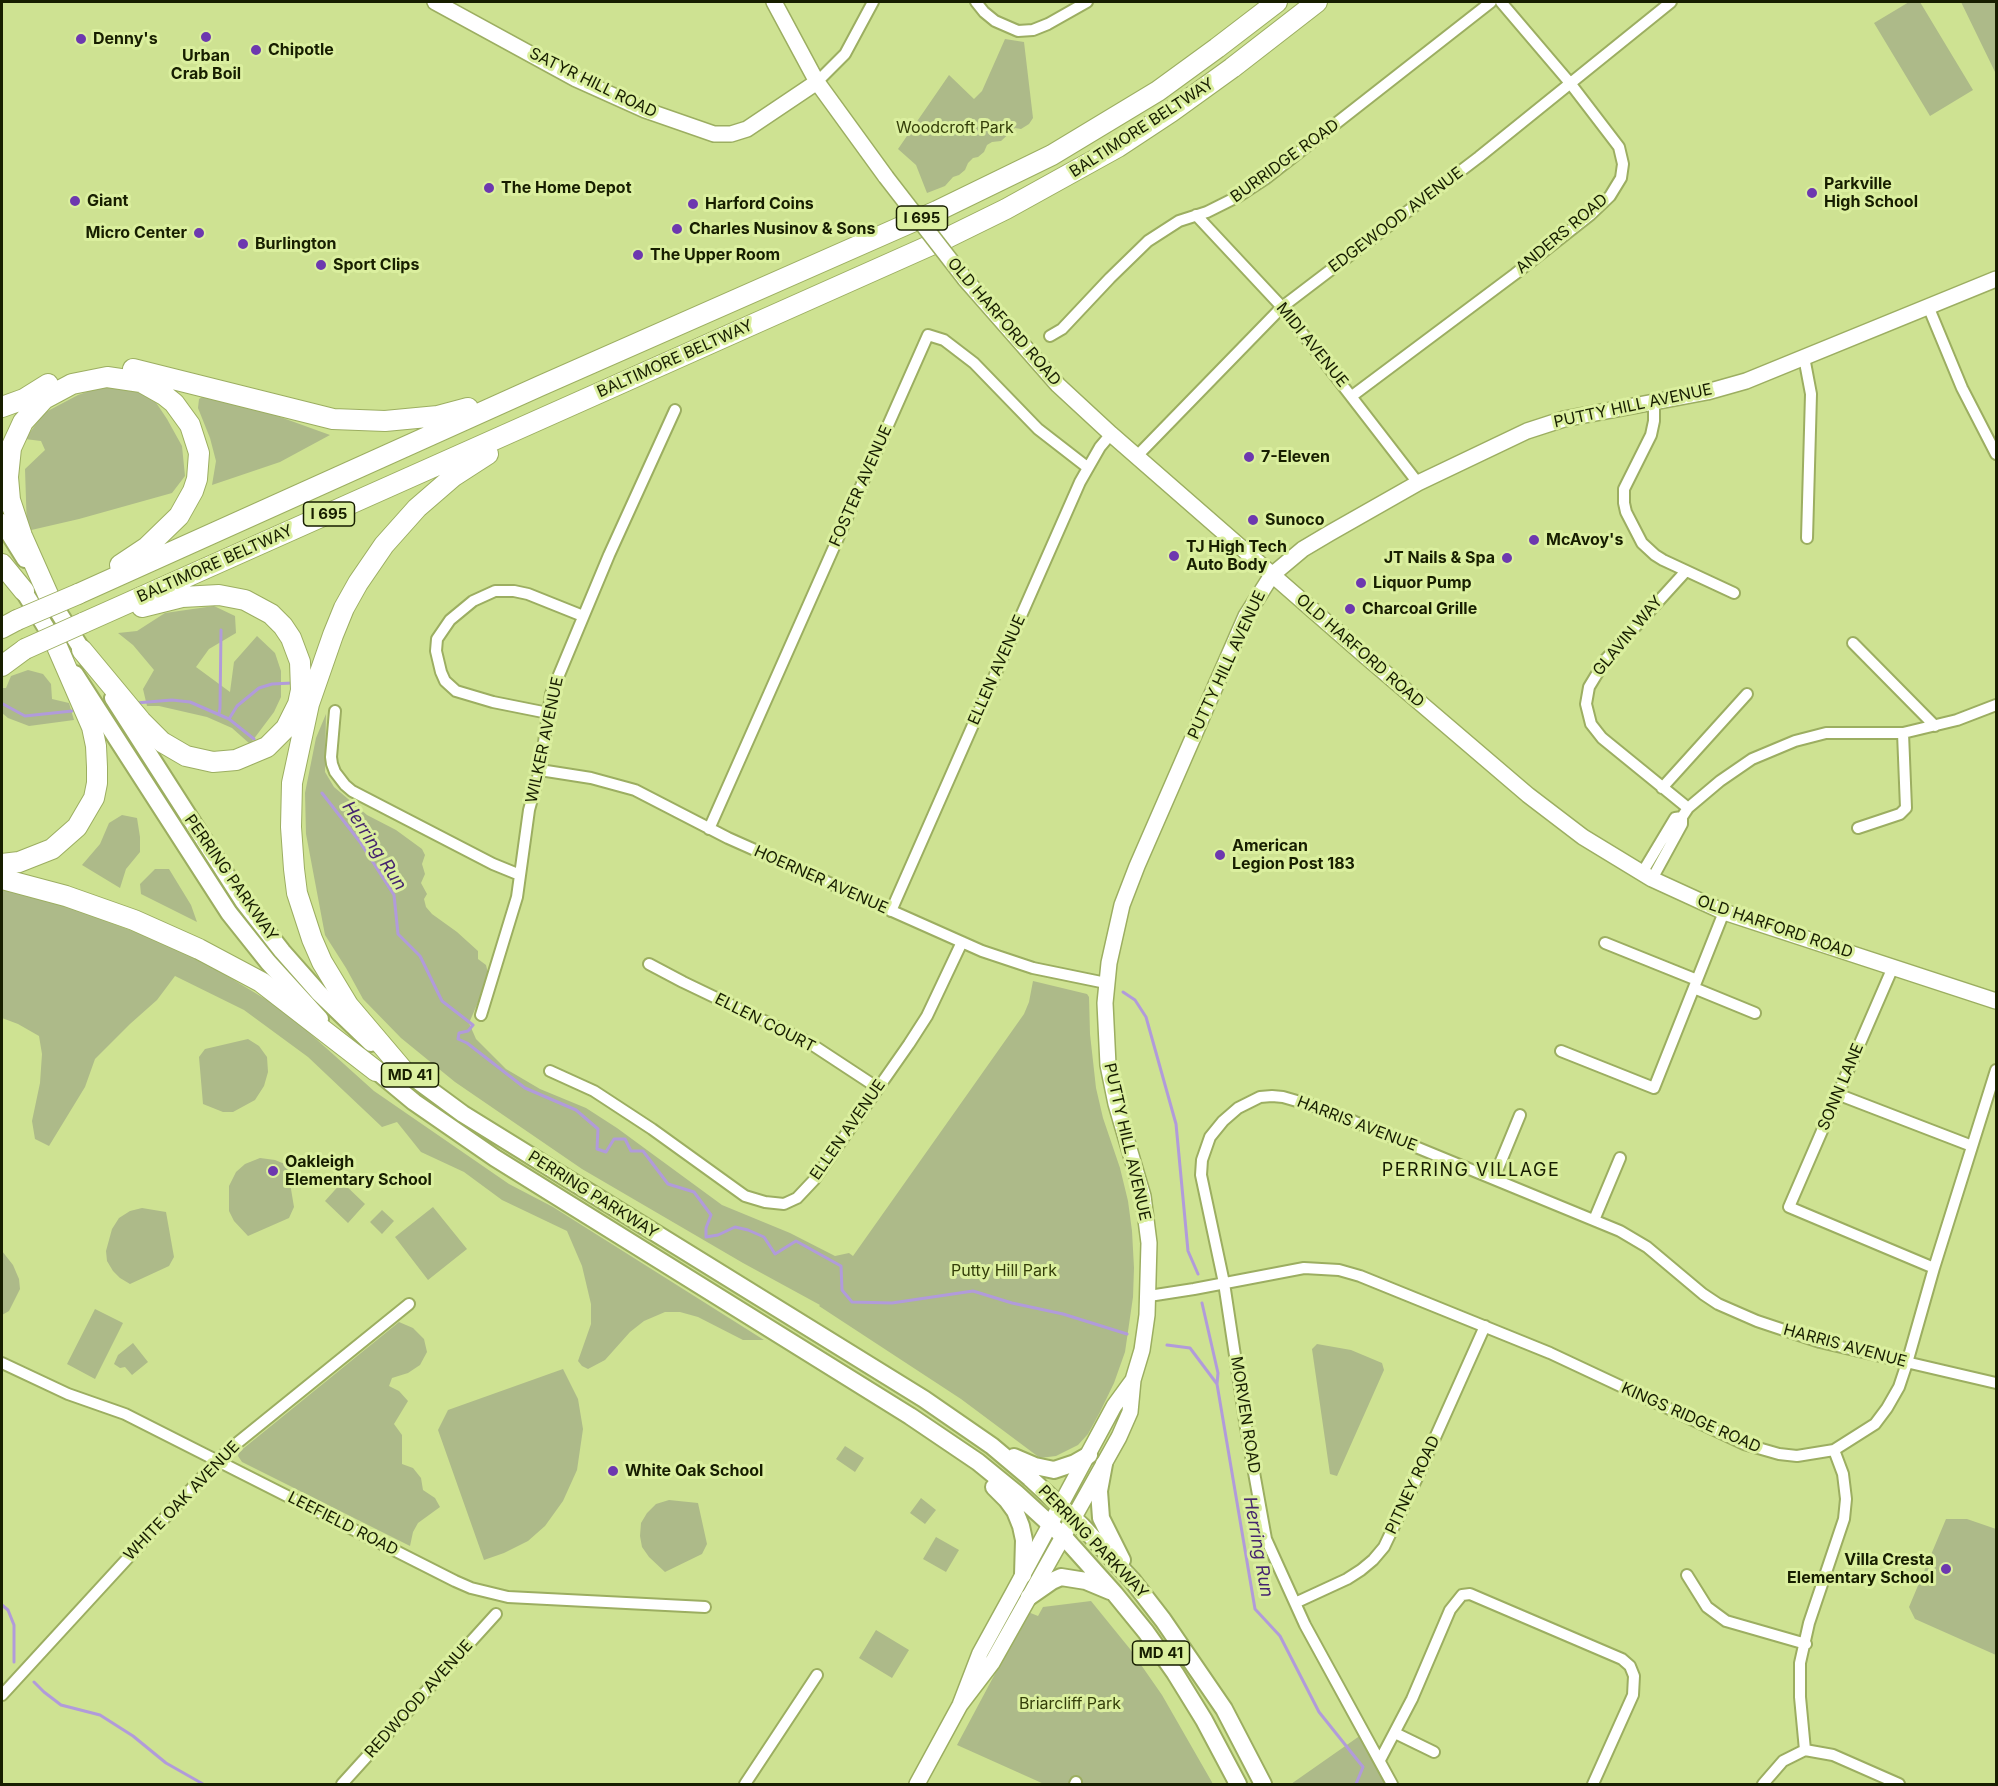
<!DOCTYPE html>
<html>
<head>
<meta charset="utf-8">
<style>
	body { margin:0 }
	#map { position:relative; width:1998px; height:1786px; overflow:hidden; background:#cee292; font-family:Inter,sans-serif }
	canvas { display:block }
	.frame { position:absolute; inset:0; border:3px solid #171e00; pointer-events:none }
</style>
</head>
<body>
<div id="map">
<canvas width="1998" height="1786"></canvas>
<div class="frame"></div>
</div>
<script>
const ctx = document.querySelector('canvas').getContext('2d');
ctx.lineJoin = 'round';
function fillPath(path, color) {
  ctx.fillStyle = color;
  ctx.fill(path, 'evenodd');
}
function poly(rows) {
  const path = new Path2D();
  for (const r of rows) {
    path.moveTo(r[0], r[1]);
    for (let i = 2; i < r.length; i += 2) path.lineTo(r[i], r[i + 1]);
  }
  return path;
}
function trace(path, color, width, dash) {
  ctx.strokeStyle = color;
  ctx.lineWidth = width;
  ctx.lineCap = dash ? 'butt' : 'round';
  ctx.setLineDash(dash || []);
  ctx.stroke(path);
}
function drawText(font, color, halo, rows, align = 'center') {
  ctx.font = font + ' Inter,sans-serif';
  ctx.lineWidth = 6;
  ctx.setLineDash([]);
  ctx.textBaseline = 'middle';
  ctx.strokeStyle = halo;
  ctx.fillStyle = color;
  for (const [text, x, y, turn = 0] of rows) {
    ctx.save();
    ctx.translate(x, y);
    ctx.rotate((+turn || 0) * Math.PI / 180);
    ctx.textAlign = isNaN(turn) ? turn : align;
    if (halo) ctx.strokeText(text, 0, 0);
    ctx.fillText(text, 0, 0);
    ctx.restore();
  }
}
const green = poly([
	[1909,2,1920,2,1973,90,1930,116,1874,23],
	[1961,2,1996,2,1996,74],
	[1005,39,1024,42,1033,118,1029,124,1021,129,1015,128,1001,141,992,142,987,145,984,152,978,157,973,158,968,163,965,170,959,175,953,177,945,186,927,193,916,165,898,149,949,75,974,99,982,91],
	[109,384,132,385,151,395,167,419,182,446,185,476,172,493,79,519,27,531,25,469,45,450,41,441,25,439,44,413,78,395],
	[206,394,247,405,330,435,280,462,212,485,216,461,210,438,198,408,199,399],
	[214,606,235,616,236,633,209,649,196,667,230,692,234,662,257,636,275,653,281,671,281,697,274,712,250,744,232,728,207,717,159,706,147,706,143,689,154,670,133,645,118,633,137,631,165,613],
	[28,670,43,674,51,684,52,699,69,703,74,720,29,726,8,718,2,713,2,688,6,688,11,676],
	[326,714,325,772,334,787,367,815,396,830,422,849,425,855,422,864,425,874,421,883,427,894,424,899,426,907,432,914,457,932,478,951,478,959,486,965,489,977,469,1023,476,1039,506,1069,540,1089,586,1108,617,1128,722,1205,790,1233,835,1256,849,1253,853,1256,1024,1014,1029,1002,1033,981,1087,994,1089,997,1090,1034,1096,1088,1103,1118,1120,1168,1128,1201,1132,1231,1134,1268,1133,1297,1125,1352,1114,1383,1100,1412,1088,1434,1078,1445,1056,1456,1040,1458,961,1399,819,1306,820,1305,743,1263,582,1169,455,1082,401,1038,363,999,346,968,325,935,306,834,305,793,316,738],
	[122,815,137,818,140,837,140,852,126,869,120,888,82,865,100,844,109,823],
	[155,869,169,869,191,905,197,922,141,894,140,884],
	[2,886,20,889,186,951,285,1011,374,1091,509,1184,553,1207,764,1340,743,1340,698,1317,680,1312,665,1312,644,1321,630,1332,605,1360,588,1369,582,1366,578,1361,591,1324,591,1304,582,1266,567,1231,502,1200,464,1172,421,1152,397,1122,382,1127,308,1057,244,1010,175,976,157,1000,130,1024,95,1059,85,1087,49,1146,35,1139,32,1121,40,1083,42,1054,39,1036,18,1024,2,1018],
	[248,1039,259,1046,267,1057,268,1072,264,1086,255,1100,233,1112,223,1112,203,1104,199,1057,205,1049],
	[260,1158,275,1160,287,1165,294,1207,289,1218,248,1236,234,1221,229,1211,229,1186,236,1172,245,1164],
	[342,1182,365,1204,348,1223,325,1201],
	[433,1207,467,1249,428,1280,395,1237],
	[142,1208,166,1212,174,1257,169,1266,130,1284,120,1278,113,1271,107,1261,106,1251,112,1229,119,1218,130,1211],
	[382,1210,394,1221,382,1234,370,1222],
	[2,1251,13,1265,19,1279,20,1289,9,1311,2,1315],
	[95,1309,123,1323,95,1379,67,1364],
	[399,1322,413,1328,424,1339,427,1352,420,1365,408,1373,392,1378,389,1386,399,1391,408,1401,394,1424,402,1435,402,1464,413,1468,421,1478,423,1490,435,1498,440,1507,418,1523,413,1532,410,1546,242,1462,238,1456,239,1452],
	[133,1343,148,1362,132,1375,125,1367,120,1368,114,1364,118,1355],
	[1317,1344,1351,1350,1382,1363,1384,1370,1337,1476,1330,1474,1312,1349],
	[563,1369,578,1399,583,1429,577,1470,563,1501,545,1526,528,1541,504,1553,484,1560,438,1430,448,1410],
	[845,1446,864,1458,855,1472,836,1459],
	[921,1498,936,1510,925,1524,910,1513],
	[669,1500,698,1503,707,1544,702,1554,665,1572,649,1557,642,1547,640,1536,641,1523,647,1513,656,1504],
	[1946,1519,1967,1519,1996,1529,1996,1655,1915,1619,1909,1607],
	[936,1537,959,1550,946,1572,923,1559],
	[1091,1601,1130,1649,1162,1695,1213,1784,1044,1784,957,1745,1028,1612,1038,1616,1043,1607],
	[876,1630,909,1650,892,1678,859,1658],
	[1361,1735,1390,1784,1291,1784]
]);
const stream = poly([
	[136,703,172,700,190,702,229,719,254,739],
	[3,704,25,716,72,711],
	[219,714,220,708,221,630],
	[229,719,237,706,259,688,272,684,292,683],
	[322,793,360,842,394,895,398,934,420,956,442,1001,473,1025,468,1031,459,1033,458,1039,467,1043,525,1088,576,1110,598,1129,597,1149,606,1152,614,1139,625,1139,631,1151,643,1151,668,1184,694,1192,711,1215,706,1228,706,1237,718,1235,735,1227,748,1230,764,1237,775,1254,796,1241,841,1266,842,1290,852,1302,892,1303,973,1291,1012,1303,1063,1314,1127,1334],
	[1123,992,1135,1000,1146,1017,1176,1124,1188,1251,1198,1274],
	[1202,1303,1218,1373,1217,1384],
	[1167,1345,1190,1348,1217,1384,1255,1609,1280,1636,1319,1712,1363,1767,1356,1784],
	[2,1605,8,1610,14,1625,14,1662],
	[34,1682,44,1692,61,1705,100,1715,133,1736,166,1763,203,1784]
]);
const street = poly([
	[976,2,984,12,995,21,1018,31,1033,30,1048,24,1087,2],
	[817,82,845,54,873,2],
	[1196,215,1282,307,1418,483],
	[1928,306,1962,388,1996,454],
	[1050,336,1062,329,1110,278,1148,241,1179,221,1207,212,1239,196,1265,179,1491,2],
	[1804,357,1811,394,1807,538],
	[1352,396,1515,274,1590,215,1610,196,1621,178,1623,164,1619,147,1570,83,1501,2],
	[1654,402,1654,421,1651,435,1624,489,1624,503,1626,512,1642,543,1655,555,1663,560,1734,593],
	[1136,457,1282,307,1479,157,1671,2],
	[1686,571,1606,659,1589,687,1586,704,1591,724,1602,738,1688,808],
	[1853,643,1935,726],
	[335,711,331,757,332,764,335,772,345,785,352,791,493,864,520,875],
	[548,713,493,702,456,691,445,681,441,672,436,651,437,639,450,620,473,601,495,591,514,591,528,594,583,616],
	[540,770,591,778,635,790,728,838,982,951,1033,968,1106,983],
	[1662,788,1747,694],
	[1858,828,1900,814,1906,808,1903,733],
	[709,829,928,335,944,340,974,363,1038,429,1087,467],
	[1642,873,1675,818,1682,817],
	[1652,879,1682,824,1682,817,1688,808,1720,781,1752,759,1795,741,1826,733,1903,733,1957,720,1996,705],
	[891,911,1080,482,1100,447,1111,434],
	[1605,943,1697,980],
	[649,964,683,982,808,1042,878,1088],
	[1893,967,1789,1207,1934,1268],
	[1694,988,1755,1013],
	[481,1015,517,897,529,810,540,770,551,694,609,555,675,410],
	[1561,1051,1654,1088,1724,912],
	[550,1071,594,1091,652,1129,745,1196,765,1202,784,1204,797,1198,814,1180,909,1044,927,1016,962,942],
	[1837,1094,1972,1146],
	[1494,1178,1520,1115],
	[1594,1220,1620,1158],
	[1149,1296,1194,1289,1304,1268,1339,1270,1360,1276,1550,1353,1744,1444,1779,1454,1797,1456,1834,1450,1875,1424,1887,1408,1899,1387,1907,1363,1934,1268,1996,1070],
	[2,1363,68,1394,125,1414,455,1581,471,1588,508,1597,705,1607],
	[1687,1575,1707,1607,1726,1621,1806,1644],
	[1295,1603,1347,1579,1361,1570,1373,1560,1384,1547,1417,1478,1485,1326],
	[2,1695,217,1461,231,1448,409,1304],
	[1395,1733,1434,1752],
	[1805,1750,1800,1697,1800,1663,1809,1623,1844,1519,1846,1499,1843,1474,1834,1450],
	[1380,1760,1412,1699,1450,1610,1462,1595,1470,1594,1622,1659,1630,1666,1634,1676,1633,1695,1593,1784],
	[342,1784,496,1614],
	[745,1784,817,1675],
	[1075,1784,1076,1782],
	[1392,1784,1305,1625,1266,1539,1246,1428,1224,1283,1201,1175,1202,1160,1210,1137,1223,1121,1238,1108,1260,1097,1272,1096,1283,1097,1321,1108,1620,1231,1647,1247,1703,1294,1718,1304,1757,1321,1820,1342,1996,1383],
	[1763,1784,1783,1761,1805,1750,1833,1755,1899,1784]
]);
const secondary = poly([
	[435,2,576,79,645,110,714,134,731,134,747,129,817,82],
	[774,2,817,82,886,177],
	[965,279,1058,385,1111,434,1363,654,1528,795,1583,837,1652,879,1724,912,1996,1001],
	[960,1705,992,1663,1119,1437,1130,1412,1133,1380,1142,1350,1147,1315,1149,1243,1143,1196,1116,1104,1108,1065,1105,1003,1109,963,1122,905,1137,866,1246,616,1272,575,1303,549,1330,533,1418,483,1527,431,1564,419,1707,392,1746,381,1996,279],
	[917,1784,960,1705,980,1653,1013,1593,1114,1406,1133,1380]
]);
const primary = poly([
	[2,522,25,559],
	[18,582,58,647],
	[47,594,89,661],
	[75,674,229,913,268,962,320,1019],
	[113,698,243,901,282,951,319,993,371,1043],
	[367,1063,414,1102,495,1158,910,1416,978,1462,1016,1493,1063,1536,1115,1594,1146,1632,1175,1673,1204,1720,1238,1784],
	[395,1064,463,1114,924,1399,992,1446,1030,1478,1082,1526,1132,1580,1163,1620,1224,1709,1263,1784],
	[1014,1457,1035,1466,1054,1470,1075,1463,1089,1455],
	[1104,1464,1099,1491,1101,1518,1122,1560],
	[994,1487,1007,1500,1015,1511,1021,1526,1024,1540,1023,1575],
	[1029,1597,1052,1581,1061,1577,1086,1581,1110,1591]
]);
const highway = poly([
	[133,369,333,419,385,421,438,416,468,408],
	[2,407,24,399,48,384],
	[2,564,24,591],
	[78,594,540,386,937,211,1052,155,1158,91,1217,48,1277,2],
	[50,599,22,536,10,500,8,477,11,448,23,422,44,399,72,384,107,377,141,382,164,395,174,403,190,425,199,453,197,479,193,491,179,516,147,547,120,565],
	[83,623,949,237,1006,209,1118,147,1171,112,1232,68,1317,2],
	[2,628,17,620],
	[82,650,141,721,162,742,186,756,213,762,236,760,267,747,286,728,298,704,301,690,300,662,291,638,283,626,271,614,245,600,219,595,182,597,142,607],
	[2,666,25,649],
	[2,864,19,862,52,849,77,827,94,798,97,783,97,767,96,746,92,727,55,642],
	[2,879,66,896,134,920,199,949,261,982,376,1071],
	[404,1071,348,1005,322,962,312,939,297,893,294,869,291,827,292,783,309,704,333,635,344,608,358,583,384,545,417,508,454,476,488,454]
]);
const secondaryBridge = poly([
	[886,177,965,279]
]);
const highwayBridge = poly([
	[17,620,78,594],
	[25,649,83,623]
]);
const markers = [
	[206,37,6,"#6d38af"],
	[81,39,6,"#6d38af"],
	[256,50,6,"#6d38af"],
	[489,188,6,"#6d38af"],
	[1812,193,6,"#6d38af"],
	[75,201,6,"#6d38af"],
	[693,204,6,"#6d38af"],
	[677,229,6,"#6d38af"],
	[199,233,6,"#6d38af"],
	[243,244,6,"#6d38af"],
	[638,255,6,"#6d38af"],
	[321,265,6,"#6d38af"],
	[1249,457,6,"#6d38af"],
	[1253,520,6,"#6d38af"],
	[1534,540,6,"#6d38af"],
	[1174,556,6,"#6d38af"],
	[1507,558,6,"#6d38af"],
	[1361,583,6,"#6d38af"],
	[1350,609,6,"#6d38af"],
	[1220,855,6,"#6d38af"],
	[273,1171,6,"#6d38af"],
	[613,1471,6,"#6d38af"],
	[1946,1569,6,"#6d38af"]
];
const shields = [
	[922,218,51],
	[329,514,51],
	[410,1075,57],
	[1161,1653,57]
];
const shieldNames = [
	["I 695",922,218],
	["I 695",329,514],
	["MD 41",410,1075],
	["MD 41",1161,1653]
];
const poiNames = [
	["Denny's",93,39],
	["Chipotle",268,50],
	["Urban",206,56,"center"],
	["Crab Boil",206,74,"center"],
	["Parkville",1824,184],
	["High School",1824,202],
	["The Home Depot",501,188],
	["Giant",87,201],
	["Harford Coins",705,204],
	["Charles Nusinov & Sons",689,229],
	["Micro Center",187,233,"right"],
	["Burlington",255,244],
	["The Upper Room",650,255],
	["Sport Clips",333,265],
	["7-Eleven",1261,457],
	["Sunoco",1265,520],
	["McAvoy's",1546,540],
	["TJ High Tech",1186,547],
	["Auto Body",1186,565],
	["JT Nails & Spa",1495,558,"right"],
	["Liquor Pump",1373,583],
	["Charcoal Grille",1362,609],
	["American",1232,846],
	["Legion Post 183",1232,864],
	["Oakleigh",285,1162],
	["Elementary School",285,1180],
	["White Oak School",625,1471],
	["Villa Cresta",1934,1560,"right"],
	["Elementary School",1934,1578,"right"]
];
const streetNames = [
	["SATYR HILL ROAD",593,83,26],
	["BALTIMORE BELTWAY",1142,128,-33],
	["BURRIDGE ROAD",1285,161,-36],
	["EDGEWOOD AVENUE",1396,220,-37],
	["ANDERS ROAD",1562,234,-40],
	["OLD HARFORD ROAD",1004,322,49],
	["MIDI AVENUE",1312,345,51],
	["BALTIMORE BELTWAY",675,359,-24],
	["PUTTY HILL AVENUE",1633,406,-12],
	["FOSTER AVENUE",861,486,-66],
	["BALTIMORE BELTWAY",215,564,-24],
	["GLAVIN WAY",1628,636,-50],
	["OLD HARFORD ROAD",1360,651,41],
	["PUTTY HILL AVENUE",1227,665,-65],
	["ELLEN AVENUE",997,670,-66],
	["WILKER AVENUE",545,740,-78],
	["PERRING PARKWAY",231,878,55],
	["HOERNER AVENUE",821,880,24],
	["OLD HARFORD ROAD",1775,927,19],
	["ELLEN COURT",765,1023,27],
	["SONN LANE",1841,1087,-67],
	["HARRIS AVENUE",1357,1124,21],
	["ELLEN AVENUE",848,1130,-55],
	["PUTTY HILL AVENUE",1127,1142,77],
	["PERRING PARKWAY",593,1195,32],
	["HARRIS AVENUE",1845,1346,15],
	["MORVEN ROAD",1245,1415,81],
	["KINGS RIDGE ROAD",1691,1418,24],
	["PITNEY ROAD",1413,1485,-65],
	["WHITE OAK AVENUE",182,1501,-46],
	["LEEFIELD ROAD",343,1524,27],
	["PERRING PARKWAY",1093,1542,46],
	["REDWOOD AVENUE",419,1699,-48]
];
const parkNames = [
	["Woodcroft Park",955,128],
	["Putty Hill Park",1004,1271],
	["Briarcliff Park",1070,1704]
];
const waterNames = [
	["Herring Run",374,846,57],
	["Herring Run",1258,1547,80]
];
const neighbourhoodNames = [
	["PERRING VILLAGE",1471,1171]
];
fillPath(green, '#adba89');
trace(stream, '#b19bda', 3);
trace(street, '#9cae61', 14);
trace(secondary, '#9cae61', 18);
trace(primary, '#9cae61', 20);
trace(highway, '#9cae61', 22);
trace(street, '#fff', 10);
trace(secondary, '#fff', 15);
trace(primary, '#fff', 16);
trace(highway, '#fff', 20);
trace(secondaryBridge, '#9cae61', 18, []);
trace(highwayBridge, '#9cae61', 22, []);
trace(secondaryBridge, '#fff', 15);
trace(highwayBridge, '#fff', 20);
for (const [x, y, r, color] of markers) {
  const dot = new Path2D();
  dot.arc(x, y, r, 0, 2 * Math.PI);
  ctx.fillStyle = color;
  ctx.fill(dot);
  trace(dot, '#dbef9f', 2);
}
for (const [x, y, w] of shields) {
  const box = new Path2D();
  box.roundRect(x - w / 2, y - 12, w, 24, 4.5);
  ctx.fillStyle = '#dbef9f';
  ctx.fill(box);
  trace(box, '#171e00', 1.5);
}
drawText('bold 15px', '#171e00', null, shieldNames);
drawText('bold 16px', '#171e00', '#dbef9f', poiNames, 'left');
drawText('16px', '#171e00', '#dbef9f', streetNames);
drawText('16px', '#343e09', '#dbef9f', parkNames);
drawText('italic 18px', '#45256f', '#dbef9f', waterNames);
ctx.letterSpacing = '1.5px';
drawText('18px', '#171e00', '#dbef9f', neighbourhoodNames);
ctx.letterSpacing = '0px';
</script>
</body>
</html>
